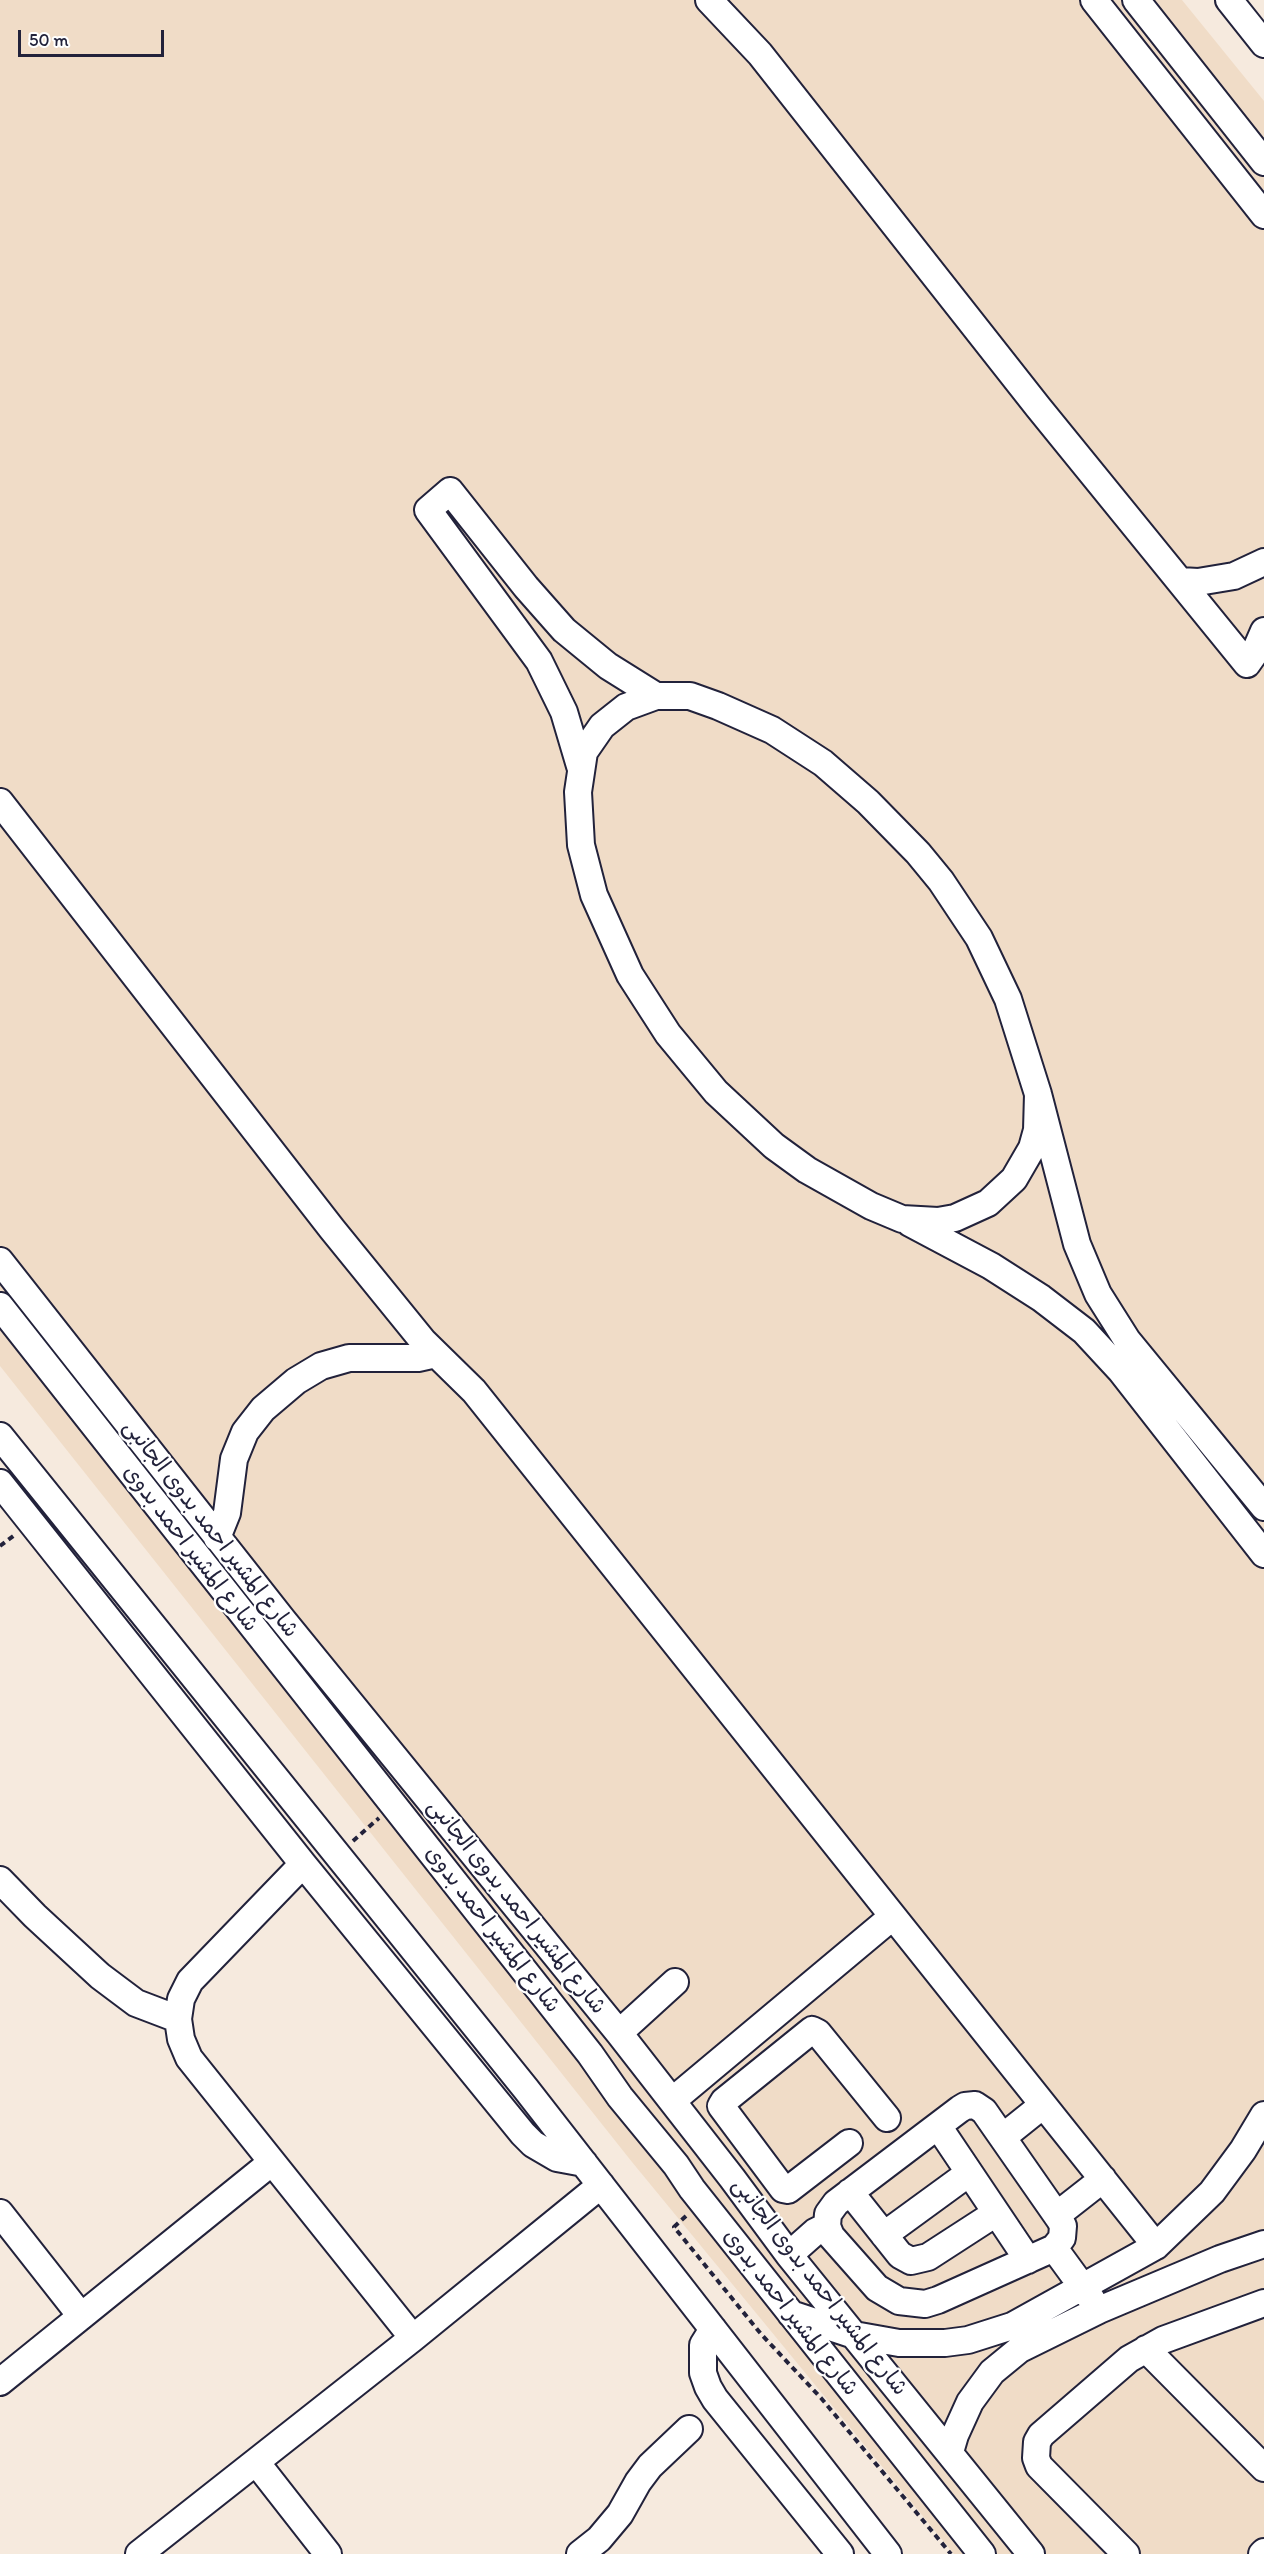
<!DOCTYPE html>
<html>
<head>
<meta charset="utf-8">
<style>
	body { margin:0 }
	#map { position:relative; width:1264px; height:2554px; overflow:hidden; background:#f6eade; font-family:Itim,sans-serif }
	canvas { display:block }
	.scale { position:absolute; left:18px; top:30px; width:146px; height:27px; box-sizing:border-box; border:3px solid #22223b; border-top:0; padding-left:8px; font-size:18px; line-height:21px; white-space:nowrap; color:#22223b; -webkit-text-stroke:4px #fff; paint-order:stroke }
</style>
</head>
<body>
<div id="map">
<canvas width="1264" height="2554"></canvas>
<div class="scale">50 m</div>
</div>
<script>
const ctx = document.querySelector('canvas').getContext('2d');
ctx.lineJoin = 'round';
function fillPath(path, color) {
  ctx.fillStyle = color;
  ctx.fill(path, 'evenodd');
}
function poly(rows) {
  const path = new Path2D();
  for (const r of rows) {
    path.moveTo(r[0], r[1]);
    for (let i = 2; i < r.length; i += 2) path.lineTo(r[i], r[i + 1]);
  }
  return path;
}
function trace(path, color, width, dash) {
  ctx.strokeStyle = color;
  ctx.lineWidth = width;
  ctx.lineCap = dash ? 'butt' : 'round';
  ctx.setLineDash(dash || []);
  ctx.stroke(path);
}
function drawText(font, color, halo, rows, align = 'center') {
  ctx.font = font + ' Itim,"Playpen Sans Arabic",sans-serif';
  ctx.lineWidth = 4.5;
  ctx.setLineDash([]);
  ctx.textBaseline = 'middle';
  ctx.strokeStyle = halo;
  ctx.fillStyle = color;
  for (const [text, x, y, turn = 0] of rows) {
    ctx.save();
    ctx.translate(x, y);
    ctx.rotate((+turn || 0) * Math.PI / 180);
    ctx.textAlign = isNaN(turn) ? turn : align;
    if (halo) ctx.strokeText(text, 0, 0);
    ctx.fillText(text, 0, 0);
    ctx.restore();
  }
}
const built = poly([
	[0,0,1182,0,1264,101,1264,2554,954,2554,632,2162,0,1366]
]);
const path = poly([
	[0,1546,16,1534],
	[353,1841,379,1818],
	[686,2216,674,2227,761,2334,821,2398,951,2554]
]);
const minor = poly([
	[709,0,760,54,1038,407,1247,664,1254,654,1264,631],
	[1094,0,1264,215],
	[1136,0,1264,162],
	[1229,0,1264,44],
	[1180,581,1198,582,1234,576,1264,562],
	[580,766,564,712,539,661,428,510,450,491,526,587,564,630,608,666,656,696],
	[0,802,332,1229,423,1341,474,1391,1156,2246],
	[1038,1094,1037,1130,1032,1148,1014,1179,988,1203,955,1218,938,1221,902,1219,871,1206,807,1170,774,1146,716,1092,668,1034,630,975,594,895,581,845,578,792,584,752,602,726,626,707,656,696,690,696,718,706,772,730,823,763,868,802,918,853,941,881,979,938,1008,999,1038,1094,1077,1244,1098,1294,1127,1340,1264,1507],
	[910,1223,991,1266,1041,1298,1084,1331,1121,1371,1264,1554],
	[0,1261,282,1619,619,2033,732,2178,789,2255,1031,2554],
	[0,1306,590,2054,620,2097,676,2165,692,2189,982,2554],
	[0,1436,526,2089,888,2554],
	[0,1483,303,1864,523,2134,533,2144,557,2158,584,2163],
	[217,1538,227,1513,234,1459,245,1432,263,1409,296,1381,321,1366,349,1358,418,1358,436,1354],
	[303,1864,190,1981,181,1999,178,2019,181,2039,189,2058,413,2338],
	[0,1880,35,1916,100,1976,136,2003,178,2019],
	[619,2033,675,1982],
	[672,2101,892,1917],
	[975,2105,984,2111,1060,2220,1063,2226,1062,2238,1054,2248,938,2300,925,2304,899,2301,877,2288,831,2236,827,2226,828,2214,836,2203,960,2109,965,2106,975,2105],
	[938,2126,1028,2260],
	[1003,2137,1043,2105],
	[849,2143,788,2190,783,2189,721,2106,724,2101,812,2030,818,2033,887,2118],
	[850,2192,900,2255,911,2261,928,2257,996,2213],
	[0,2213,81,2316],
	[1057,2215,1103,2179],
	[884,2235,969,2173],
	[1054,2248,1092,2300],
	[789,2255,815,2232,827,2226],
	[791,2314,854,2335,899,2343,945,2343,968,2340,1012,2326,1156,2246,1212,2192,1243,2150,1264,2115],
	[713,2329,703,2345,703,2373,708,2387,715,2399,840,2554],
	[1146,2349,1264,2468],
	[0,2382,272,2162],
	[950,2452,955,2435,970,2402,992,2372,1020,2349,1099,2310,1220,2259,1264,2244],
	[256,2462,328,2554],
	[139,2554,413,2338,601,2185],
	[580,2554,599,2539,620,2514,638,2482,650,2466,689,2429],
	[1126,2554,1039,2466,1036,2458,1037,2442,1041,2435,1129,2359,1163,2340,1264,2303],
	[1262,2554,1264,2552]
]);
const streetNames = [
	["شارع المشير احمد بدوى الجانبى",210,1529,52],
	["شارع المشير احمد بدوى",190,1549,52],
	["شارع المشير احمد بدوى الجانبى",516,1907,51],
	["شارع المشير احمد بدوى",492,1930,52],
	["شارع المشير احمد بدوى الجانبى",819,2287,52],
	["شارع المشير احمد بدوى",790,2313,52]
];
fillPath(built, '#f0dcc7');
trace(minor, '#22223b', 30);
trace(path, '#22223b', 4, [6, 4.5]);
trace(minor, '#fff', 26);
drawText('22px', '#22223b', '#fff', streetNames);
</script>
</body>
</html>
